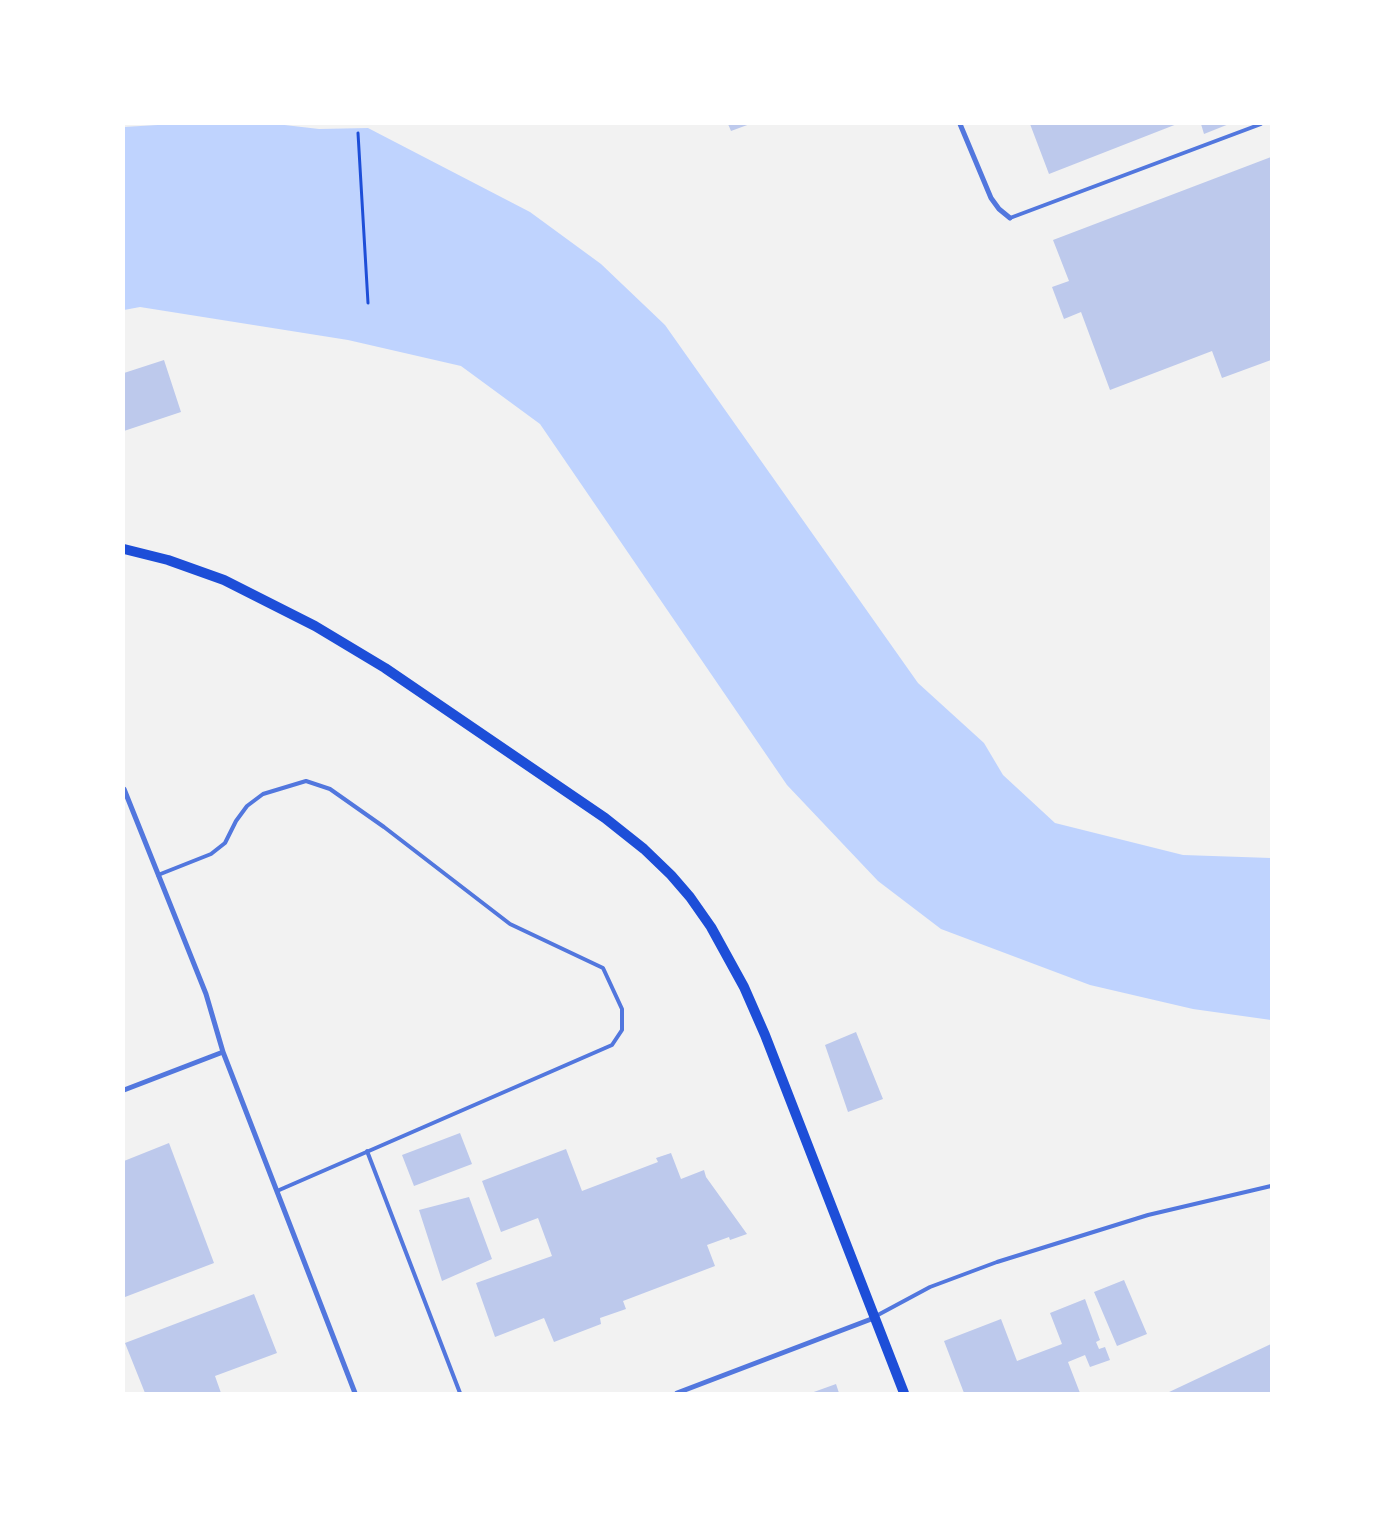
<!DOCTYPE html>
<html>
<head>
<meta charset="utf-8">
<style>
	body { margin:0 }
	#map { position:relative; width:1395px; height:1517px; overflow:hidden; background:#f2f2f2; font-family:"Asap Condensed",sans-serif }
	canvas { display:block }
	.frame { position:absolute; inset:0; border:125px solid #fff; pointer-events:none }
</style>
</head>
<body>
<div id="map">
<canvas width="1395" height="1517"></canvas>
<div class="frame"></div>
</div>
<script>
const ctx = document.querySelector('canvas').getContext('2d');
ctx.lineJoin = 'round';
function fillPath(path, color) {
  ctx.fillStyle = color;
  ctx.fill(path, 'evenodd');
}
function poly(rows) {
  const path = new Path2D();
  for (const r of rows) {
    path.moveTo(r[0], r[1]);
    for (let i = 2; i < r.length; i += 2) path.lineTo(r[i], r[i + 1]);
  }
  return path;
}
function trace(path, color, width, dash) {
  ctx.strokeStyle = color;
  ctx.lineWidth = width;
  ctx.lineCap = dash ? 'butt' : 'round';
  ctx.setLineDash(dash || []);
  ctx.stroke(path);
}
const water = poly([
	[174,124,276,124,319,129,368,128,530,212,601,264,665,325,918,683,984,743,1003,775,1055,823,1183,855,1271,858,1271,1020,1193,1009,1090,985,941,929,878,881,787,785,540,424,461,366,348,340,140,307,124,310,124,127]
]);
const building = poly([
	[728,124,750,124,731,131],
	[1030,124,1177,124,1049,174],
	[1201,124,1229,124,1204,134],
	[1271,157,1271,360,1222,378,1212,351,1110,390,1081,312,1064,319,1052,287,1069,281,1053,240],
	[164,360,181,412,124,431,124,373],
	[856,1032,883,1099,848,1112,825,1045],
	[460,1133,472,1164,414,1186,402,1155],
	[169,1143,214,1263,125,1297,124,1161],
	[566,1149,582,1191,658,1162,656,1158,671,1153,681,1179,704,1170,706,1177,747,1234,730,1240,729,1237,707,1245,715,1266,623,1301,626,1309,600,1318,601,1324,554,1342,544,1318,495,1337,476,1283,552,1256,538,1218,501,1232,482,1181],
	[469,1197,492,1259,442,1281,419,1210],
	[1124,1280,1147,1334,1117,1346,1094,1292],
	[254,1294,277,1353,215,1376,221,1393,145,1393,125,1343],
	[1085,1299,1100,1340,1096,1342,1099,1349,1105,1347,1110,1360,1090,1367,1085,1355,1068,1362,1080,1393,964,1393,944,1341,1001,1319,1017,1361,1062,1344,1050,1313],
	[1271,1344,1271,1393,1167,1393],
	[836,1384,839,1393,811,1393]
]);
const path = poly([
	[358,133,368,303]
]);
const service = poly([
	[1010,218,1261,124],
	[158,875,211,854,225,843,236,821,247,806,263,794,306,781,330,789,384,827,510,924,603,968,622,1009,622,1030,612,1045,277,1191],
	[367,1151,460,1393],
	[876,1316,930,1287,997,1262,1148,1215,1271,1186]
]);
const minor = poly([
	[960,124,991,198,999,209,1010,218],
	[124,789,206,994,223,1052,355,1393],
	[124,1090,223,1052],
	[677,1393,874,1318]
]);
const secondary = poly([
	[124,549,168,560,224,580,315,626,385,668,605,818,644,849,671,875,690,897,711,927,744,987,765,1035,904,1393]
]);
fillPath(water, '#bfd3fe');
fillPath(building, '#bdc9ec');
trace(path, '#1d4ed8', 3);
trace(service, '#5277de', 4);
trace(minor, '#5277de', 5);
trace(secondary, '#1d4ed8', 10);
</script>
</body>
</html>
